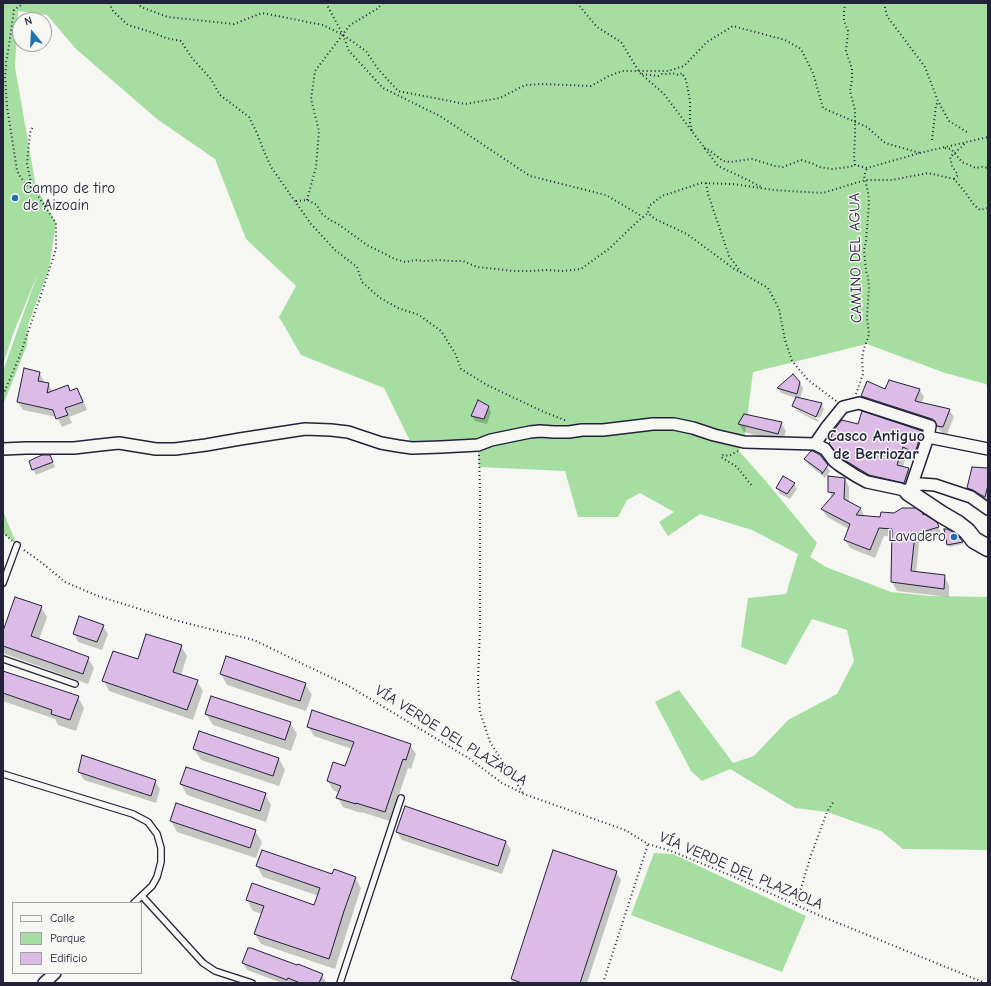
<!DOCTYPE html>
<html>
<head>
<meta charset="utf-8">
<style>
	body { margin:0 }
	#map { position:relative; width:991px; height:986px; overflow:hidden; background:#f6f6f2; font-family:"Comic Neue",sans-serif }
	canvas { display:block }
	.frame { position:absolute; inset:0; border:4px solid #22223b; pointer-events:none }
	.legend { position:absolute; left:12px; top:902px; width:130px; height:72px; box-sizing:border-box; background:#f6f6f2; border:1px solid #a1a1a9; margin:0; padding:5px 7px; list-style:none; font-size:12px; color:#22223b }
	.legend li { display:flex; align-items:center; gap:8px; height:20px }
	.legend b { width:20px; border:1px solid #a1a1a9 }
	.north { position:absolute; left:12px; top:12px; width:40px; height:40px; box-sizing:border-box; background:#f6f6f2; border:1px solid #a1a1a9; border-radius:50%; rotate:342deg; font-size:11px; font-weight:700; line-height:16px; text-align:center; color:#22223b }
	.north::after { content:''; display:block; margin:auto; width:14px; height:18px; background:#1f6fb2; clip-path:polygon(50% 0,100% 100%,50% 72%,0 100%) }
</style>
</head>
<body>
<div id="map">
<canvas width="991" height="986"></canvas>
<div class="frame"></div>
<ul class="legend">
<li><b style="height:5px;background:#f6f6f2"></b>Calle</li>
<li><b style="height:11px;background:#a6dea2"></b>Parque</li>
<li><b style="height:11px;background:#ddbbe7"></b>Edificio</li>
</ul>
<div class="north">N</div>
</div>
<script>
const ctx = document.querySelector('canvas').getContext('2d');
ctx.lineJoin = 'round';
function fillPath(path, color) {
  ctx.fillStyle = color;
  ctx.fill(path, 'evenodd');
}
function poly(rows) {
  const path = new Path2D();
  for (const r of rows) {
    path.moveTo(r[0], r[1]);
    for (let i = 2; i < r.length; i += 2) path.lineTo(r[i], r[i + 1]);
  }
  return path;
}
function trace(path, color, width, dash) {
  ctx.strokeStyle = color;
  ctx.lineWidth = width;
  ctx.lineCap = dash ? 'butt' : 'round';
  ctx.setLineDash(dash || []);
  ctx.stroke(path);
}
function drawText(font, color, halo, rows, align = 'center') {
  ctx.font = font + ' "Comic Neue",sans-serif';
  ctx.lineWidth = 3;
  ctx.setLineDash([]);
  ctx.textBaseline = 'middle';
  ctx.strokeStyle = halo;
  ctx.fillStyle = color;
  for (const [text, x, y, turn = 0] of rows) {
    ctx.save();
    ctx.translate(x, y);
    ctx.rotate((+turn || 0) * Math.PI / 180);
    ctx.textAlign = isNaN(turn) ? turn : align;
    if (halo) ctx.strokeText(text, 0, 0);
    ctx.fillText(text, 0, 0);
    ctx.restore();
  }
}
const green = poly([
	[3,3,988,3,988,388,986,384,945,373,867,344,753,372,744,442,742,443,739,451,764,479,817,543,810,557,826,567,891,592,931,596,988,597,988,850,903,849,881,831,827,812,795,808,730,769,702,781,691,771,655,702,679,690,733,763,754,756,788,720,837,694,854,661,847,630,812,619,786,665,741,647,748,598,786,594,798,554,752,530,700,514,668,536,659,522,674,512,640,493,627,500,618,517,578,517,565,471,479,467,478,445,410,441,384,388,301,355,279,317,296,286,246,239,215,159,157,119,76,49,47,15,18,11,15,67,36,187,56,223,49,269,28,325,27,345,3,405,3,371,38,273,13,334,3,365,3,68,4,70],
	[3,511,17,545,3,533],
	[654,853,673,854,806,916,782,972,631,915]
]);
const shadow = poly([
	[39,372,44,381,44,383,48,384,53,392,70,391,77,389,82,397,87,410,69,417,72,423,62,427,57,417,23,410,18,402],
	[800,383,803,388,800,399,821,404,824,409,820,418,796,407,796,409,819,420,818,422,797,411,794,406,796,398,781,393,778,388],
	[919,389,924,397,921,404,949,410,954,417,947,434,942,433,937,427,867,404,862,396,886,391],
	[488,407,491,412,487,424,475,421,472,416],
	[781,423,786,431,782,442,744,432,739,424],
	[859,426,921,432,926,439,920,460,907,454,903,467,908,468,913,476,908,490,875,483,845,464,835,452,830,444],
	[50,456,55,467,36,475,30,461],
	[805,459,827,466,830,471,825,478,808,464],
	[973,468,988,468,988,505,973,497,968,488],
	[845,479,849,487,849,502,860,508,865,517,881,518,923,516,936,523,943,536,919,543,916,573,944,576,949,585,949,597,897,591,892,582,893,537,884,536,875,558,850,548,845,540,849,529,827,517,822,509,832,498,829,491],
	[794,484,797,489,790,499,780,494,777,488],
	[960,538,963,544,949,547,948,544],
	[41,607,47,617,39,640,88,658,94,668,88,684,5,654,3,650,3,634],
	[103,626,108,634,102,650,78,642,74,633],
	[181,646,187,656,181,675,197,681,203,691,193,720,109,691,104,681,138,661],
	[3,672,78,697,84,708,76,731,58,725,55,719,3,701],
	[221,674,305,684,312,695,306,711,227,685],
	[206,714,290,723,297,734,291,751,213,725],
	[308,726,410,745,416,754,411,769,408,768,390,821,361,812,361,813,343,807,338,798,339,793,333,790,328,781,346,768,352,749,314,736],
	[194,749,279,759,285,770,279,786,201,760],
	[186,768,265,794,271,805,266,822,187,795,181,784],
	[79,772,155,781,160,789,156,803,84,780],
	[171,821,255,831,262,842,256,858,177,832],
	[397,832,506,842,511,850,502,874,402,840],
	[554,852,616,872,621,880,587,983,511,983],
	[257,866,332,876,355,877,361,888,335,969,261,944,255,934,262,914,253,911,247,900,315,906,319,896,263,877],
	[243,963,322,975,326,982,326,983,282,983,247,970]
]);
const building = poly([
	[24,368,40,372,38,381,49,383,47,393,68,385,70,391,77,388,83,402,65,408,68,415,56,419,53,410,17,402,24,368],
	[793,374,800,382,797,394,777,388,793,374],
	[889,380,920,389,915,401,950,409,943,427,937,426,935,421,932,419,861,396,867,381,885,389,889,380],
	[796,397,822,403,816,417,792,406,796,397],
	[478,400,489,406,484,419,471,416,478,400],
	[862,411,922,431,915,453,903,447,897,465,909,468,904,483,869,475,843,459,839,456,829,444,833,431,842,420,858,424,862,411],
	[744,414,782,422,778,434,738,424,744,414],
	[811,451,813,451,820,455,828,465,822,474,822,472,804,459,811,451],
	[42,455,50,455,53,462,32,470,29,461,42,455],
	[972,467,988,468,988,485,985,497,981,495,973,490,967,488,972,467],
	[783,476,795,483,787,494,776,488,783,476],
	[828,476,845,478,844,499,861,508,856,515,880,517,881,512,894,513,902,508,916,508,923,513,923,515,924,514,937,522,939,527,915,534,911,571,945,575,944,589,891,582,892,529,879,528,870,550,844,540,850,524,821,509,835,493,828,492,828,476],
	[944,529,947,529,953,532,960,538,963,542,947,545,944,529],
	[15,597,42,606,31,636,89,657,83,674,3,646,3,631,15,597],
	[79,616,104,625,97,642,73,634,79,616],
	[146,634,182,645,173,672,198,680,187,710,102,681,113,651,138,659,146,634],
	[226,656,306,683,300,701,220,674,226,656],
	[3,671,79,696,70,720,51,714,52,710,3,693,3,671],
	[211,696,291,722,285,740,205,714,211,696],
	[312,710,411,744,406,760,403,759,385,812,356,803,356,804,336,798,341,786,327,781,333,762,345,766,354,742,307,727,312,710],
	[199,731,279,758,273,776,193,749,199,731],
	[82,755,156,780,151,796,78,772,82,755],
	[186,767,266,793,260,811,180,784,186,767],
	[176,803,256,830,250,848,170,821,176,803],
	[405,806,506,841,498,866,396,832,405,806],
	[262,850,332,874,334,869,356,877,344,911,329,959,254,934,264,906,246,900,252,883,314,905,320,888,256,866,262,850],
	[553,850,617,871,580,983,522,983,511,979,553,850],
	[248,948,251,948,297,965,298,964,323,974,319,983,300,983,288,978,287,980,242,963,248,948]
]);
const path = poly([
	[24,3,14,10,9,45,6,63,6,67,5,77,7,107,17,170,19,175,28,187,32,187],
	[109,3,113,11,128,25,151,32,166,38,181,41,192,58,211,79,220,95,249,117,257,133,263,149,271,167,311,224,335,250,357,267,362,282,380,298,398,308,419,315,441,331,455,353,461,369,487,385,544,412,567,421],
	[137,3,141,7,168,17,234,24,262,13,323,25,343,35,366,51,378,69,398,91,465,104,500,98,525,85,542,84,591,86,609,76,622,71,668,71,684,66,707,42,733,26,785,40,801,49,813,73,823,108,867,127,885,143,920,153],
	[326,3,343,35,349,51,383,88,440,116,530,176,606,195,643,217],
	[577,3,597,27,621,42,640,73,664,94,718,166,750,181,761,187],
	[845,3,844,12,844,21,848,31,846,51,852,69,852,80,850,91,855,110,855,136,854,156,855,165,867,168,920,153,988,137],
	[884,3,887,16,925,67,938,101,949,121,967,132],
	[642,74,658,76,662,74,668,74,672,73,679,75,682,73,686,80,687,85,690,101,690,122,692,132],
	[932,140,936,106,938,101],
	[704,148,709,150,723,161,730,162,752,159,775,166,783,167,801,160,814,164,819,167,832,169,849,167,855,165],
	[945,148,951,149,962,162,976,168,982,167,988,168],
	[954,179,958,175,952,166,950,157,966,143],
	[706,183,708,194,729,256,741,272],
	[307,200,316,167,319,131,311,99,315,71,350,25,377,9,383,3],
	[296,201,307,200,317,205,321,213,330,220,338,224,367,245,395,259,406,262,415,260,425,261,438,260,453,261,463,261,477,267,496,269,513,271,529,271,547,270,562,271,581,269,610,248,638,221,648,213],
	[856,394,863,374,862,360,863,352,869,334,867,318,869,287,868,277,866,271,864,250,866,241,869,203,868,192,864,176,867,168],
	[3,395,19,358,43,289,56,249,56,223,32,187,27,164,30,133,33,126],
	[836,401,808,380,792,361,785,340,779,309,768,288,733,268,687,234,655,219,648,213,649,206,662,196,701,183,733,184,774,190,823,193,865,180,892,180,928,173,954,179,965,192,974,205,980,210,988,208],
	[738,451,729,456,723,455,721,457,737,467,752,486],
	[479,455,480,491,480,628,478,682,480,712,490,742,523,793],
	[3,532,12,541],
	[24,550,41,562,65,582,98,596,178,621,254,640,309,667,347,685,470,759,502,783,524,794,625,830,648,844,671,851,732,876,796,905,816,914,985,983],
	[796,905,811,855,827,812,834,801],
	[603,983,648,844]
]);
const lane = poly([
	[3,583,17,545],
	[3,659,75,684],
	[3,774,133,814,148,822,157,834,161,848,161,862,157,877,152,886,134,903],
	[142,896,203,963,215,971,252,983],
	[340,983,401,798]
]);
const street = poly([
	[928,437,988,449],
	[3,449,26,448,74,448,100,445,119,443,156,449,175,449,206,445,240,439,305,429,331,430,348,432,381,443,398,446,412,448,441,447,478,445,491,440,530,432,540,431,554,432,569,432,582,430,603,430,653,424,674,424,693,428,714,435,744,442,815,444,825,449,834,461,839,465,856,476,867,482,900,489,908,492,911,487,928,437,930,426,859,403,843,407,826,428,815,444],
	[911,487,921,484,935,485,971,497,988,509],
	[44,983,55,973]
]);
const secondary = poly([
	[908,492,941,514,958,524,967,531,974,540,988,548]
]);
const markers = [
	[15,198,4,"#1f6fb2"],
	[954,537,4,"#1f6fb2"]
];
const poiNames = [
	["Campo de tiro",23,189],
	["de Aizoain",23,206],
	["Lavadero",946,537,"right"]
];
const streetNames = [
	["CAMINO DEL AGUA",856,258,-91],
	["VÍA VERDE DEL PLAZAOLA",451,736,32],
	["VÍA VERDE DEL PLAZAOLA",741,871,23]
];
const neighbourhoodNames = [
	["Casco Antiguo",876,436],
	["de Berriozar",876,454]
];
fillPath(green, '#a6dea2');
fillPath(shadow, '#0003');
fillPath(building, '#ddbbe7');
trace(building, '#22223b', 1);
trace(lane, '#22223b', 8);
trace(street, '#22223b', 14);
trace(secondary, '#22223b', 19);
trace(path, '#22223b', 2, [1, 3]);
trace(lane, '#f6f6f2', 5.5);
trace(street, '#f6f6f2', 11);
trace(secondary, '#f6f6f2', 16);
for (const [x, y, r, color] of markers) {
  const dot = new Path2D();
  dot.arc(x, y, r, 0, 2 * Math.PI);
  ctx.fillStyle = color;
  ctx.fill(dot);
  trace(dot, '#f6f6f2', 1.5);
}
drawText('15px', '#22223b', '#f6f6f2', poiNames, 'left');
drawText('15px', '#22223b', '#f6f6f2', streetNames);
drawText('bold 16px', '#22223b', '#f6f6f2', neighbourhoodNames);
</script>
</body>
</html>
